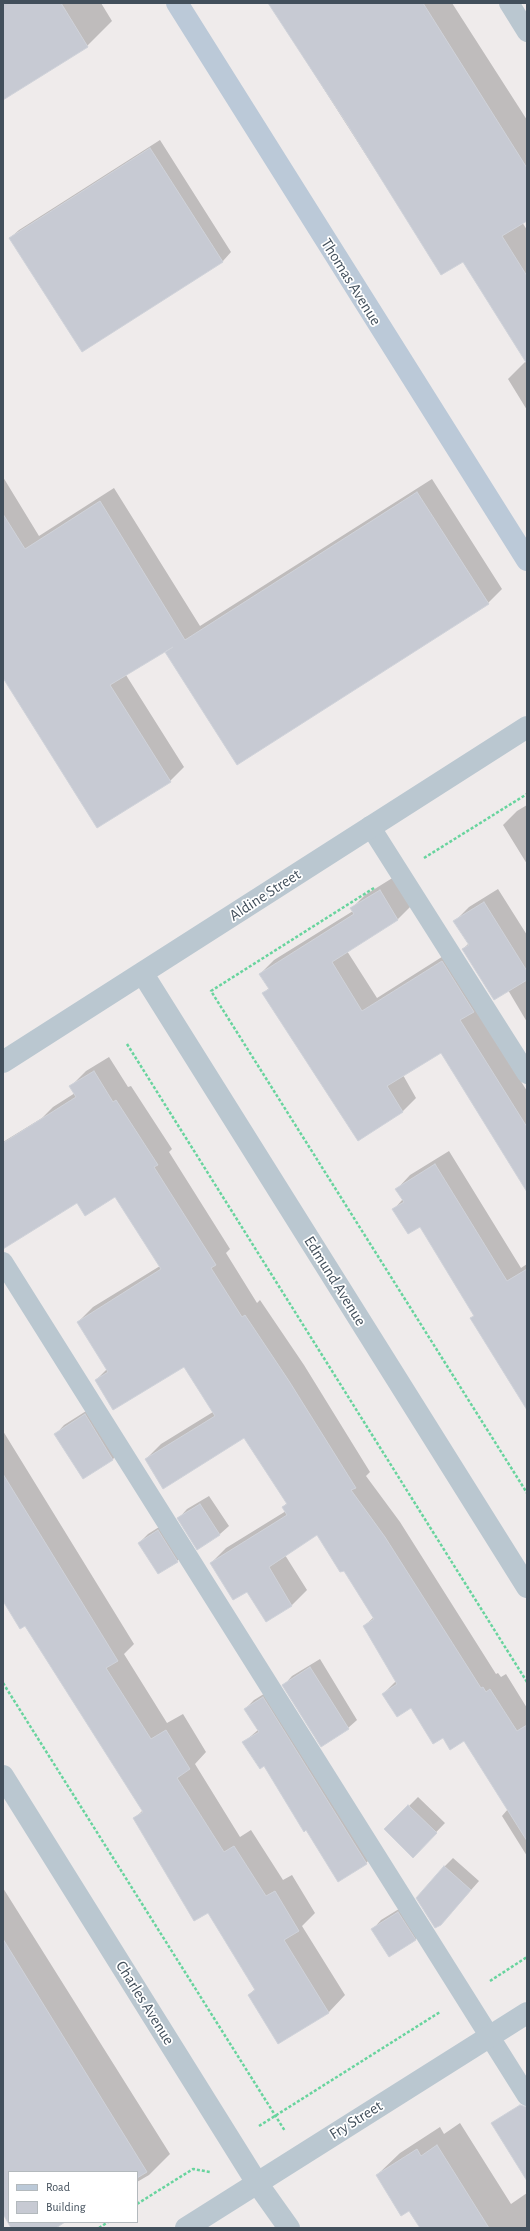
<!DOCTYPE html>
<html>
<head>
<meta charset="utf-8">
<style>
	body { margin:0 }
	#map { position:relative; width:530px; height:2231px; overflow:hidden; background:#efebeb; font-family:"Alegreya Sans",sans-serif }
	canvas { display:block }
	.frame { position:absolute; inset:0; border:4px solid #424f5b; pointer-events:none }
	.legend { position:absolute; left:8px; top:2171px; width:130px; height:52px; box-sizing:border-box; background:#fff; border:1px solid #b3b9bd; margin:0; padding:5px 7px; list-style:none; font-size:12px; color:#424f5b }
	.legend li { display:flex; align-items:center; gap:8px; height:20px }
	.legend b { width:20px; border:1px solid #b3b9bd }
</style>
</head>
<body>
<div id="map">
<canvas width="530" height="2231"></canvas>
<div class="frame"></div>
<ul class="legend">
<li><b style="height:5px;background:#bbc9d8"></b>Road</li>
<li><b style="height:11px;background:#c7cad3"></b>Building</li>
</ul>
</div>
<script>
const ctx = document.querySelector('canvas').getContext('2d');
ctx.lineJoin = 'round';
function fillPath(path, color) {
  ctx.fillStyle = color;
  ctx.fill(path, 'evenodd');
}
function poly(rows) {
  const path = new Path2D();
  for (const r of rows) {
    path.moveTo(r[0], r[1]);
    for (let i = 2; i < r.length; i += 2) path.lineTo(r[i], r[i + 1]);
  }
  return path;
}
function trace(path, color, width, dash) {
  ctx.strokeStyle = color;
  ctx.lineWidth = width;
  ctx.lineCap = dash ? 'butt' : 'round';
  ctx.setLineDash(dash || []);
  ctx.stroke(path);
}
function drawText(font, color, halo, rows, align = 'center') {
  ctx.font = font + ' "Alegreya Sans",sans-serif';
  ctx.lineWidth = 3.5;
  ctx.setLineDash([]);
  ctx.textBaseline = 'middle';
  ctx.strokeStyle = halo;
  ctx.fillStyle = color;
  for (const [text, x, y, turn = 0] of rows) {
    ctx.save();
    ctx.translate(x, y);
    ctx.rotate((+turn || 0) * Math.PI / 180);
    ctx.textAlign = isNaN(turn) ? turn : align;
    if (halo) ctx.strokeText(text, 0, 0);
    ctx.fillText(text, 0, 0);
    ctx.restore();
  }
}
const shadow = poly([
	[3,3,101,3,112,21,87,46,3,99],
	[269,3,452,3,520,109,527,120,527,219,522,222,527,230,527,410,508,379,526,361,463,260,442,274],
	[160,140,231,252,223,261,83,351,10,238,19,230],
	[3,477,39,536,114,488,200,626,432,479,502,589,488,603,170,648,126,675,184,767,170,781,3,676],
	[527,805,527,864,503,825,517,811],
	[394,877,411,906,397,920,347,951,377,998,456,948,476,1009,527,1091,527,1189,441,1051,403,1075,416,1098,403,1111,359,1139,263,994,269,988,260,974,274,960,353,911,352,908,365,895],
	[498,889,527,935,527,1022,508,990,463,949,469,943,455,921,469,907],
	[109,1057,128,1087,131,1086,172,1149,169,1152,230,1249,226,1253,257,1303,260,1300,304,1365,370,1472,366,1476,400,1522,496,1674,498,1673,501,1677,506,1674,527,1708,527,1856,502,1816,508,1809,465,1739,443,1737,411,1707,383,1694,396,1681,364,1626,374,1617,344,1569,318,1534,285,1555,307,1590,292,1605,266,1621,247,1591,211,1563,226,1548,286,1511,283,1507,287,1503,245,1437,146,1459,161,1444,213,1412,184,1365,96,1380,107,1369,78,1322,93,1307,160,1266,115,1195,77,1202,3,1237,3,1142,42,1118,53,1107,75,1093,71,1086,86,1071],
	[449,1151,521,1268,527,1264,527,1408,471,1319,475,1315,420,1225,394,1209,403,1199,397,1189,410,1175],
	[94,1406,122,1450,113,1459,83,1478,56,1434,64,1425],
	[3,1431,134,1644,124,1654,167,1723,183,1714,206,1752,195,1764,240,1837,251,1830,283,1880,292,1875,315,1913,302,1926,345,1995,329,2012,279,2043,249,1995,255,1989,208,1911,134,1819,143,1810,25,1625,3,1598],
	[209,1496,229,1526,220,1534,198,1548,179,1518,187,1509],
	[167,1522,186,1552,177,1561,139,1543,148,1534],
	[320,1659,357,1720,348,1728,284,1685,292,1676],
	[272,1689,375,1854,366,1863,265,1765,244,1742,258,1730,245,1709,254,1700],
	[418,1797,445,1823,413,1856,386,1829],
	[453,1858,479,1881,450,1914,444,1867],
	[3,1888,170,2154,149,2175,137,2182,137,2172,9,2172,9,2222,63,2222,54,2228,13,2228,3,2212],
	[407,1904,424,1931,415,1940,373,1929,381,1920],
	[460,2123,511,2204,527,2193,527,2228,421,2228,409,2209,377,2175,400,2153,440,2127,444,2134]
]);
const building = poly([
	[3,3,61,3,88,47,3,100,3,3],
	[268,3,423,3,527,168,527,221,502,236,527,276,527,364,463,262,441,275,347,124,268,3],
	[150,148,223,262,82,352,9,238,150,148],
	[417,492,489,604,237,765,165,652,173,647,110,685,171,782,97,828,3,678,3,514,25,549,100,501,185,640,417,492],
	[380,890,398,920,332,962,362,1011,442,961,474,1012,460,1020,527,1127,527,1192,441,1053,387,1086,403,1112,358,1141,262,993,269,989,259,974,354,914,350,908,380,890],
	[484,902,527,971,527,980,494,1000,462,949,469,945,453,921,484,902],
	[94,1071,113,1102,116,1100,158,1165,154,1167,216,1265,211,1268,242,1317,245,1315,289,1381,356,1488,351,1490,385,1537,481,1688,483,1687,486,1692,490,1689,517,1731,527,1725,527,1841,464,1741,450,1750,443,1738,433,1744,411,1708,397,1717,382,1694,397,1684,363,1626,374,1619,344,1571,340,1572,317,1535,269,1567,292,1606,266,1622,247,1592,233,1600,210,1563,287,1515,282,1507,287,1504,244,1438,163,1489,145,1459,215,1416,184,1367,113,1410,95,1380,108,1372,77,1322,161,1269,115,1197,85,1216,77,1203,3,1249,3,1143,76,1097,69,1086,94,1071],
	[435,1164,507,1281,527,1269,527,1410,470,1318,474,1316,420,1227,408,1234,392,1209,404,1202,395,1189,435,1164],
	[85,1414,113,1460,83,1479,54,1434,85,1414],
	[3,1474,118,1661,106,1668,151,1739,166,1730,190,1769,177,1778,224,1852,234,1846,266,1896,275,1891,299,1931,284,1940,329,2013,278,2044,248,1995,255,1990,208,1913,194,1921,133,1818,143,1812,25,1626,20,1629,3,1601,3,1474],
	[200,1504,220,1535,197,1550,177,1518,200,1504],
	[158,1530,178,1562,158,1574,138,1543,158,1530],
	[310,1667,349,1729,321,1747,282,1685,310,1667],
	[263,1697,367,1864,338,1882,306,1830,304,1832,264,1766,260,1769,242,1742,259,1732,244,1709,263,1697],
	[408,1805,437,1833,413,1858,384,1829,408,1805],
	[444,1866,471,1890,441,1925,435,1928,416,1898,444,1866],
	[398,1912,416,1940,389,1957,371,1929,398,1912],
	[3,1939,147,2172,137,2178,137,2172,9,2172,9,2222,65,2222,56,2228,11,2228,3,2214,3,1939],
	[520,2105,527,2107,527,2181,491,2123,520,2105],
	[437,2145,489,2228,420,2228,409,2211,401,2216,376,2175,417,2149,421,2156,437,2145]
]);
const path = poly([
	[424,858,527,794],
	[374,888,211,991,527,1493],
	[127,1044,527,1682],
	[3,1683,285,2131],
	[490,1981,527,1957],
	[259,2126,440,2012],
	[137,2204,193,2169,210,2172],
	[99,2228,108,2222]
]);
const lane = poly([
	[509,3,527,32],
	[370,826,527,1074],
	[3,1262,527,2096]
]);
const street = poly([
	[143,974,527,1587],
	[3,1062,527,727],
	[3,1776,257,2183,289,2228],
	[186,2228,527,2013]
]);
const secondary = poly([
	[177,3,527,560]
]);
const streetNames = [
	["Thomas Avenue",351,282,58],
	["Aldine Street",265,895,-33],
	["Edmund Avenue",335,1281,58],
	["Charles Avenue",145,2003,58],
	["Fry Street",356,2120,-32]
];
fillPath(shadow, '#0003');
fillPath(building, '#c7cad3');
trace(building, '#cfd2d9', 1);
trace(path, '#68d49e', 2.5, [3, 2]);
trace(lane, '#bac7d0', 20);
trace(street, '#bac7d0', 22);
trace(secondary, '#bbc9d8', 22);
drawText('16px', '#424f5b', '#fff', streetNames);
</script>
</body>
</html>
